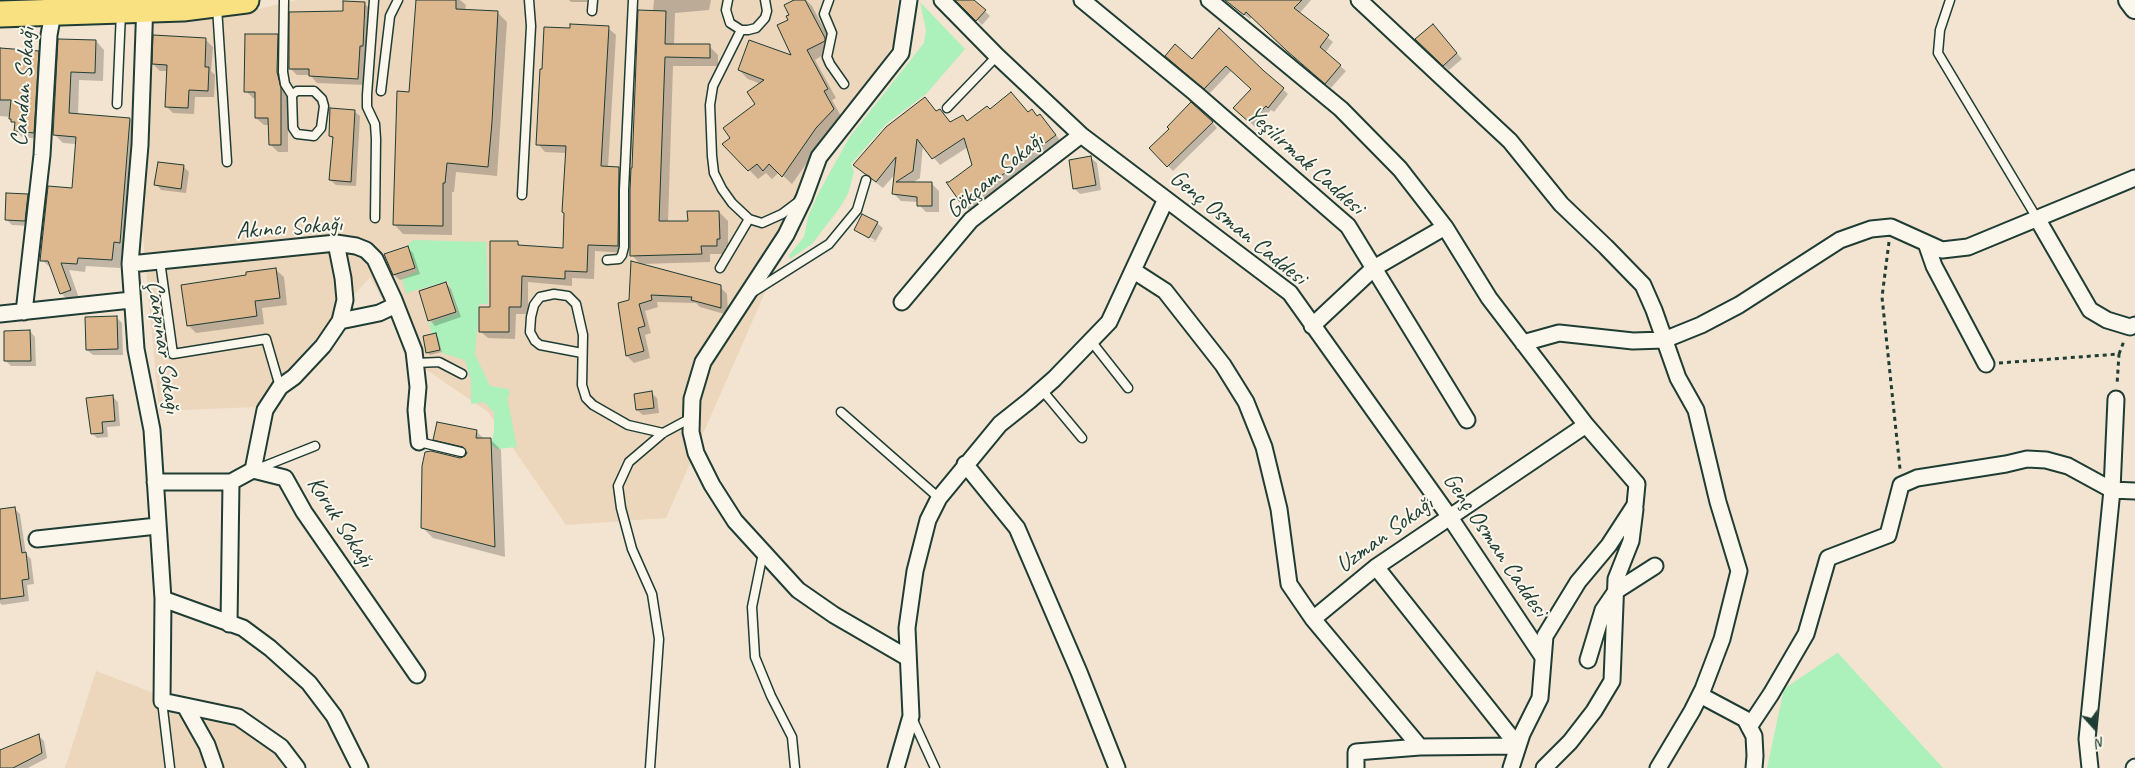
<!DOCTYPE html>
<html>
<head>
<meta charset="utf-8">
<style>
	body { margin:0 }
	#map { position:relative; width:2135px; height:768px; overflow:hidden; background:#f2e4d0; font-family:Caveat,sans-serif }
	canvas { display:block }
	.north { position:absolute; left:2070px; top:703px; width:50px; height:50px; -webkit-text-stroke:4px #fbf7ec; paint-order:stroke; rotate:160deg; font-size:14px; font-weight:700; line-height:20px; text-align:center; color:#1f3d34 }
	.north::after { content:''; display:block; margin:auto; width:18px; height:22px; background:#1f3d34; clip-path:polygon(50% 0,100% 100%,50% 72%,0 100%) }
</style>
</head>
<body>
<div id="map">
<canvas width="2135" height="768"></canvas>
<div class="north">N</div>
</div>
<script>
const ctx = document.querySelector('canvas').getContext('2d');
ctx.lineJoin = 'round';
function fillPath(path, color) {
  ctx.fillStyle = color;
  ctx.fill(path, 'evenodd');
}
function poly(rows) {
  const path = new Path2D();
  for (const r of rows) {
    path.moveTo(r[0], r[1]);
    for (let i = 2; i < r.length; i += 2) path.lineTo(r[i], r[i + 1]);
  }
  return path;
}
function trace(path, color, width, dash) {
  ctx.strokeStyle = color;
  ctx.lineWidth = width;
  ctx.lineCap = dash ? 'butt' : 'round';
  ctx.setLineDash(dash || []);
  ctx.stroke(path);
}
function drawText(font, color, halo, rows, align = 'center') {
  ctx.font = font + ' Caveat,sans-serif';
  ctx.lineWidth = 4;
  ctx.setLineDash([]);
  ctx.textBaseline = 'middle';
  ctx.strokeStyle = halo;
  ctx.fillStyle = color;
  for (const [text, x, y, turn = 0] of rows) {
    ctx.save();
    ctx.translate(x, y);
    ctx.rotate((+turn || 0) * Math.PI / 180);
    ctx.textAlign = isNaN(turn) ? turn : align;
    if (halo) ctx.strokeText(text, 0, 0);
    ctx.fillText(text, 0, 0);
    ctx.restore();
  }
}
const built = poly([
	[297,0,898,0,893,45,877,71,812,160,781,256,666,518,566,525,488,412,418,364,370,277,255,407,159,411,131,108,137,22,249,11],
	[96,671,267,736,283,768,65,768]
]);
const green = poly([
	[920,2,965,49,927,93,886,124,851,164,854,172,848,194,838,210,812,244,790,259,789,255,804,237,808,217,819,192,849,138,924,43,926,30],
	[414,240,486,242,488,304,479,304,475,354,490,386,508,389,510,395,507,397,517,447,497,449,491,445,494,432,494,412,484,402,471,404,471,380,465,360,442,353,438,339,434,339,429,323,458,313,448,281,406,293,402,279,417,271,408,244],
	[1837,653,1838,653,1943,768,1767,768,1784,689]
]);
const shadow = poly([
	[417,0,460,0,466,5,465,10,498,13,507,22,497,176,456,172,454,192,452,192,452,235,403,234,394,224,410,93],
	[569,0,587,0,587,2,571,2],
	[654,0,711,0,709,10,675,13,674,45,709,46,718,55,718,66,673,66,668,222,689,223,719,212,728,221,728,247,725,247,725,254,710,254,710,262,640,264,632,255],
	[797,0,806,0,812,6,834,48,815,60,836,98,832,100,842,118,825,137,792,184,779,172,772,179,766,173,758,179,724,144,732,138,757,104,761,84,748,79,739,70,794,57,790,20],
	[959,0,973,0,990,16,982,25],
	[1232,0,1311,0,1299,14,1333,42,1325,53,1346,71,1331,88,1294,56,1252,17,1250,19,1235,8],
	[365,4,372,11,365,85,317,83,310,75,297,75,290,68,344,12],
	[608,28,616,35,608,168,619,169,626,176,625,253,595,251,594,279,572,278,572,286,528,282,528,314,516,314,515,339,488,338,480,331,492,309,518,243,521,246,564,249,567,153,545,152,538,144],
	[1219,30,1288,94,1274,112,1271,110,1255,127,1240,113,1252,89,1232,70,1210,93,1171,61,1193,61],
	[1438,31,1462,59,1449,70,1417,39],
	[277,35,285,42,284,80,288,97,288,152,278,152,270,144,270,125,264,125,256,118,256,99,253,98,246,91],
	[59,40,96,41,104,50,103,81,79,80,78,115,130,119,138,127,129,250,122,250,120,268,86,266,85,272,69,270,79,298,69,301,61,293,52,269,42,260,73,189,76,144,63,143,54,134],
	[206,40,213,47,211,71,215,75,214,97,195,97,194,114,173,113,166,106,168,71,160,71,153,64],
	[0,51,38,52,45,59,40,139,22,137,15,130,16,125,11,117,0,116],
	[925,98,937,112,940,110,951,123,963,116,968,122,990,110,1028,113,1047,123,1062,143,970,211,963,204,974,166,968,147,940,165,923,145,920,178,911,184,932,184,939,191,939,212,926,212,919,205,919,202,901,201,894,194,896,173,883,188,862,172],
	[354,111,360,116,356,186,336,185,330,180,334,140,330,136],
	[1212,122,1217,128,1173,171,1151,148],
	[1091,158,1097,163,1101,190,1080,194,1074,188],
	[183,166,189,172,186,193,161,190,156,184],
	[28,195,33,201,30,226,12,225,6,219],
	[877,223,883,228,875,242,861,235,874,242,875,240,860,232,860,234,855,229],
	[407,247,413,253,420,274,400,280,394,275,385,254],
	[632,263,720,287,727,294,728,315,700,307,696,303,657,302,658,307,645,311,651,333,645,335,650,358,634,363,627,356,619,303,630,301],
	[276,270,284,277,287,305,262,308,264,324,196,333,188,325],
	[446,283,451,289,461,317,435,326,430,320],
	[116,317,122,323,123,355,93,355,87,350],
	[30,331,35,337,36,366,11,366,6,361],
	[436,334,438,337,442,352,430,355,427,352],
	[651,393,657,398,659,413,643,415,637,410],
	[113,397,118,402,120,426,107,427,108,437,97,438,92,433],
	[476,431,484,439,490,439,501,450,505,557,433,538,422,527,460,459,466,457,466,455,446,450,435,439],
	[14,508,20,514,26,554,31,559,34,584,27,585,29,601,2,605,0,603,0,511],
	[39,736,44,741,47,758,28,768,0,768,0,751]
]);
const building = poly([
	[416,0,456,0,456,9,498,11,492,122,488,167,447,163,445,183,443,183,443,226,393,225,397,91,409,92,416,0],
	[794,0,805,0,825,38,825,41,807,50,828,89,824,91,834,109,816,128,782,177,769,164,763,171,757,164,748,171,722,144,730,138,723,128,755,104,747,92,764,80,738,70,749,40,791,55,777,25,788,20,786,16,789,15,784,5,794,0],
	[955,0,974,0,986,10,976,21,955,0],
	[1225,0,1302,0,1294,8,1329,35,1320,47,1341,65,1325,84,1287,51,1246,12,1244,15,1225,0],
	[343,1,365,2,363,46,360,46,358,79,309,76,309,69,289,69,289,12,343,11,343,1],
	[638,10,666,11,665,44,710,44,710,58,665,57,659,221,688,221,687,211,719,211,720,239,717,239,717,246,701,246,702,254,630,256,630,190,631,168,632,168,638,10],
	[570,24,609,26,601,166,619,167,618,246,588,245,587,272,565,271,565,279,522,276,521,307,509,307,509,332,479,332,479,307,490,307,490,241,518,241,518,245,563,248,564,213,562,212,566,146,536,145,540,69,542,69,544,27,570,28,570,24],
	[1433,24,1457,53,1443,66,1415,39,1433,24],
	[1219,28,1264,71,1284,88,1268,108,1266,106,1250,123,1233,108,1251,89,1226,66,1204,89,1165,56,1175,44,1192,59,1219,28],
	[245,34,278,34,277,72,281,88,281,145,269,145,268,118,255,118,255,92,244,92,245,34],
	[153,35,206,38,205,67,209,67,208,91,189,90,188,108,165,107,167,65,152,64,153,35],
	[58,39,96,40,95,73,71,72,69,113,130,118,120,243,114,242,112,260,78,258,77,264,61,263,71,290,60,294,48,261,40,261,48,186,72,188,76,137,53,135,58,39],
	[0,48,39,51,34,133,14,131,15,122,11,122,11,119,9,119,11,100,0,100,0,48],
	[1011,92,1028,112,1032,109,1037,116,1040,114,1056,135,962,205,946,182,949,182,972,165,964,138,932,159,917,139,913,171,896,182,932,182,932,206,917,206,917,197,892,194,896,157,876,182,853,165,886,127,925,97,936,111,940,109,950,122,963,115,967,121,987,106,990,109,1011,92],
	[1191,102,1213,122,1167,167,1149,148,1169,129,1167,127,1191,102],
	[330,108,355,110,351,182,329,180,333,137,329,136,330,108],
	[1091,156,1096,185,1073,189,1069,160,1091,156],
	[158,162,184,165,181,189,154,185,158,162],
	[6,193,28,194,25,221,5,220,6,193],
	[862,214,878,222,869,238,854,230,862,214],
	[408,246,415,268,393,275,384,254,408,246],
	[631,261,721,285,721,308,691,300,692,297,651,295,652,300,639,304,645,326,638,328,644,351,626,356,618,303,629,300,631,261],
	[276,268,280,298,255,301,257,316,187,326,181,285,246,275,246,272,276,268],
	[446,282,456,312,428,321,419,291,446,282],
	[117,316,118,349,86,350,85,317,117,316],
	[30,330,31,361,4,361,4,331,30,330],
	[436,333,440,350,426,353,423,336,436,333],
	[652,391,654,408,636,410,634,394,652,391],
	[113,395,115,421,102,422,103,433,91,434,86,398,113,395],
	[437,422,477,430,476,438,491,438,495,547,421,528,422,466,425,452,431,451,460,458,465,456,467,453,463,447,433,440,437,422],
	[15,507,22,553,26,552,29,579,22,580,24,596,0,599,0,509,15,507],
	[39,734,42,753,13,768,0,768,0,750,39,734]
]);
const path = poly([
	[1889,242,1882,297,1900,469],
	[2119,354,2124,341],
	[1999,363,2119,354,2117,385]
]);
const service = poly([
	[284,0,283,72,285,84,292,95,293,128,297,134,314,136,321,128,324,106,322,99,314,91,297,91,292,95],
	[374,0,367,95,367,107,375,124,376,139,375,218],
	[728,0,726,10,730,23,741,30,748,30,756,28,765,18,767,11,765,0],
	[829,0,824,14,832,33,827,57,830,64,844,84],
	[1950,0,1940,30,1938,53,2038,220],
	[217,7,227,162],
	[592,11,593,0],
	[741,30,713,86,710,105,712,156,714,173,722,189,732,203,749,219,762,223,782,214,798,202],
	[381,91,390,16,398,0],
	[117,104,121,12],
	[947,108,997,56],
	[522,195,531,26,529,0],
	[607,260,619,259,622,255,624,247,624,190,633,0],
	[160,261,173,354,266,339,280,387],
	[720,268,749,219],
	[753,292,829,244,857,210,866,180],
	[1091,341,1128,388],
	[582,353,540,345,535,341,530,332,531,317,534,305,540,297,554,294,568,296,576,304,583,335,582,385,586,398,593,405,628,425,663,433],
	[416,363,439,362,462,374],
	[1042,390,1082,438],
	[841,412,939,498],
	[419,442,461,452],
	[257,469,315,446],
	[763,553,752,607,755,657,771,696,792,737,795,768],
	[162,701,170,768],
	[912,718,935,768],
	[650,768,659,639,652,594,632,549,621,508,618,486,629,462,663,433,691,418]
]);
const minor = poly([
	[942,0,997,56,1081,135,1290,293,1449,516,1543,657],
	[1082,0,1195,93,1348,226,1467,420],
	[1209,0,1341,109,1400,169,1445,227,1489,298,1586,425,1637,484,1635,505,1609,545,1578,582,1545,636,1540,698,1522,734,1511,768],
	[1359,0,1510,141,1561,204,1606,247,1643,285,1654,310,1678,378,1696,410,1718,502,1739,571,1722,639,1703,689,1692,711,1658,768],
	[145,1,140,145,130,264,136,349,152,430,163,599,162,701,238,717,281,747,297,768],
	[2038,220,2090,310,2107,320,2130,327,2135,325],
	[1926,243,1934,266,1986,364],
	[130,264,336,243,356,246,366,250,375,259,394,300,414,351,418,387,416,410,419,442],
	[1134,271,1165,291,1223,365,1246,402,1264,447,1279,509,1289,584,1313,619,1420,747],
	[902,302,971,220,1081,135],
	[24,312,42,155,49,35,53,13],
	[0,314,131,300],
	[340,321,379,313,396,305],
	[1312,326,1374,268,1445,227],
	[1523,343,1559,333,1633,341,1664,340,1701,325,1739,305,1840,240,1871,229,1891,227,1942,250,1968,247,2135,178],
	[965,464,1017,528,1079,672,1117,768],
	[253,470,265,410,280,387,294,377,323,346,340,321,345,300,343,278,336,243],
	[155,482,231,482,253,470,285,478,304,512,417,675],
	[37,539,157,526],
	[1376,567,1518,746],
	[163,599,243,628,270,648,309,683,334,716,360,768],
	[1313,619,1376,567,1586,425],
	[229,624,231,482],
	[908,658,834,615,798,590,735,521,712,485,696,453,691,432,692,399,703,362,786,235,804,198,819,157,901,53,909,0],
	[1588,660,1603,610,1616,591,1655,566],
	[1700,695,1745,719,1754,736,1755,756,1754,768],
	[185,706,207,745,215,768],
	[1749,727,1771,694,1806,634,1828,558,1888,535,1901,485,1917,478,2006,464,2027,459,2046,460,2068,466,2112,490,2135,491],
	[896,768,911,716,907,628,915,571,928,520,939,498,1000,424,1029,401,1054,379,1109,322,1166,199],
	[1356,768,1356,752,1420,747,1518,746],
	[1544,768,1570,742,1594,711,1612,681,1616,579,1631,541,1635,509],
	[2090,768,2087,739,2112,490,2116,399],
	[2134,768,2135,767]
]);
const tertiary = poly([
	[2129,0,2135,8]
]);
const primary = poly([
	[0,14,183,8,246,0]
]);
const streetNames = [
	["Candan Sokağı",24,87,-86],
	["Yeşilırmak Caddesi",1305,161,42],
	["Gökçam Sokağı",995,176,-40],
	["Akıncı Sokağı",289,228,-4],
	["Genç Osman Caddesi",1238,228,39],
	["Çanpınar Sokağı",163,347,82],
	["Koruk Sokağı",340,522,57],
	["Uzman Sokağı",1385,535,-36],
	["Genç Osman Caddesi",1495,545,56]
];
fillPath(built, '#ecd6bc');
fillPath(green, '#acf0bb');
fillPath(shadow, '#0003');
fillPath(building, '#ddb78e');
trace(building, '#1f3d34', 1);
trace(service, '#1f3d34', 11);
trace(minor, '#1f3d34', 19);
trace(tertiary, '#1f3d34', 24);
trace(primary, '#1f3d34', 29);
trace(path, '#1f3d34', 3, [4, 4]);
trace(service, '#fbf7ec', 8);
trace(minor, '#fbf7ec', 15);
trace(tertiary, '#fbf7ec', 20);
trace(primary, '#f9e181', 25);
drawText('24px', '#1f3d34', '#fbf7ec', streetNames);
</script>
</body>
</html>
